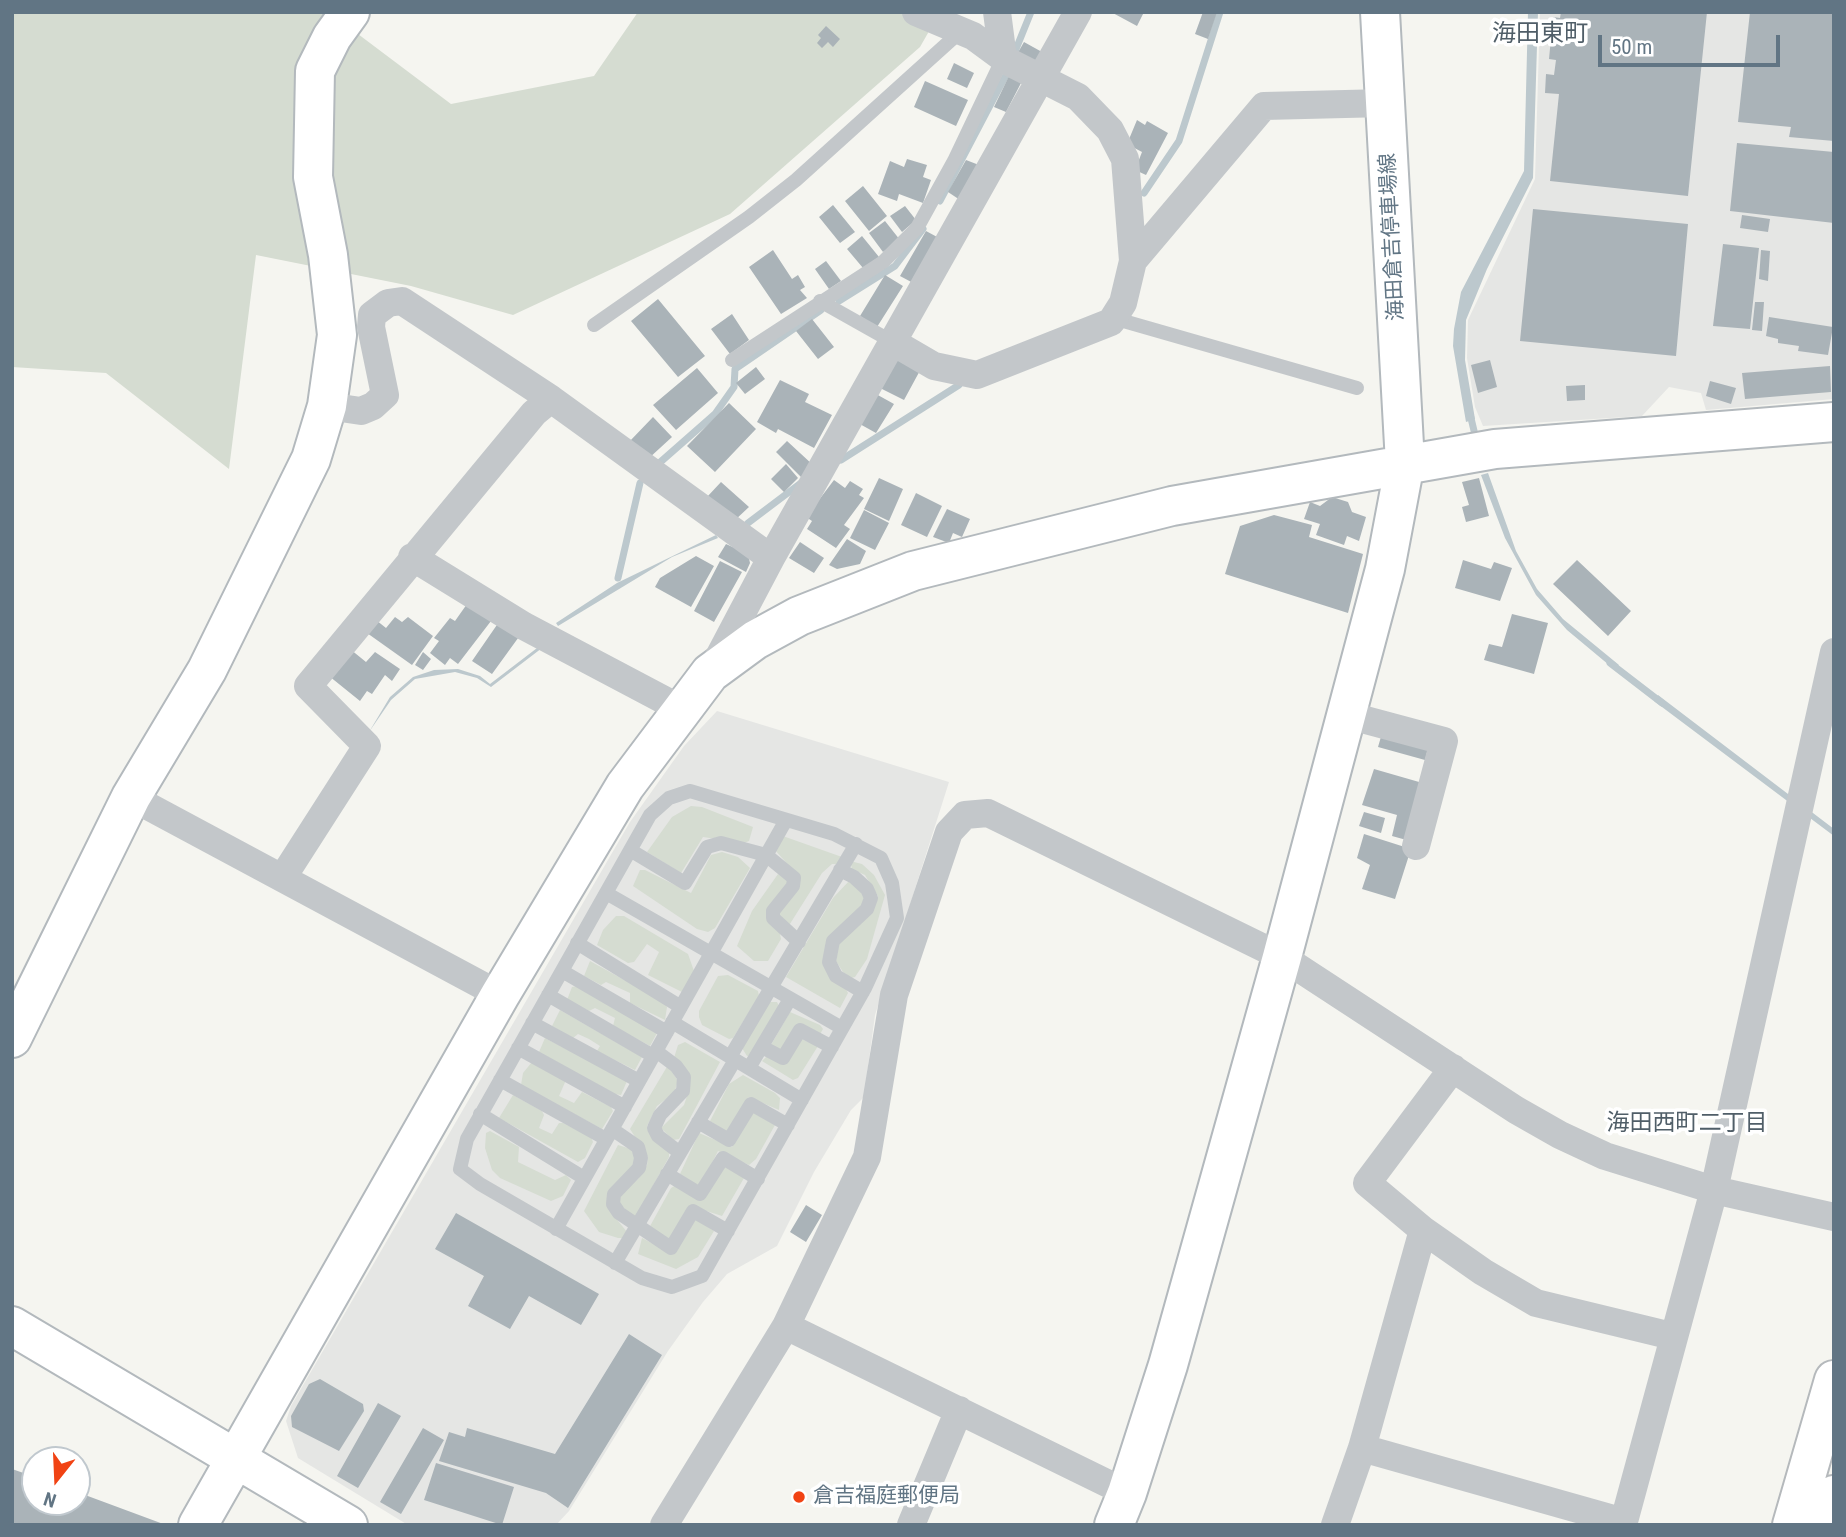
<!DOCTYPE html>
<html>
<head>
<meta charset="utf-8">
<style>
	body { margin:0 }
	#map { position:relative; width:1846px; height:1537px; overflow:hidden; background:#f5f5f0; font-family:"Roboto Condensed",sans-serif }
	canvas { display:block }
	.frame { position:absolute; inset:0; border:14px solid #617584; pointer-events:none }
	.north { position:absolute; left:21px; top:1446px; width:70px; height:70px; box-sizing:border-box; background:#fff; border:2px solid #c0c8ce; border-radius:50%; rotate:198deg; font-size:19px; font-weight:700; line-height:28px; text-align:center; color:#617584 }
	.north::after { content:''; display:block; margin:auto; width:24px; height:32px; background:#f14314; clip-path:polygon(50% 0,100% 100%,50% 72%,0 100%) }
	.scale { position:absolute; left:1598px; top:35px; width:182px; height:32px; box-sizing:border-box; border:4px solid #617584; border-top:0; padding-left:9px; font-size:21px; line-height:24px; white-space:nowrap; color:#617584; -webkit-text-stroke:5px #fff; paint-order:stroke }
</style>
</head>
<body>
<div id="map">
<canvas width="1846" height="1537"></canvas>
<div class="frame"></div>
<div class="north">N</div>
<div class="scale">50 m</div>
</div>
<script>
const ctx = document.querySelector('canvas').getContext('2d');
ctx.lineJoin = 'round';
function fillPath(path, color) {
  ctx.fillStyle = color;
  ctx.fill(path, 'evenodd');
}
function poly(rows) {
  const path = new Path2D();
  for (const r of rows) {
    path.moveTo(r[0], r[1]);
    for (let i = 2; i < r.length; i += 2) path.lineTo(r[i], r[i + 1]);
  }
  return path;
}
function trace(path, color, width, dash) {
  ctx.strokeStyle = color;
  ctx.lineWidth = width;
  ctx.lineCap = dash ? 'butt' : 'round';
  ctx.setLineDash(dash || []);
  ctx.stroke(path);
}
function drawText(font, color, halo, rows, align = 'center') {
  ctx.font = font + ' "Roboto Condensed","Noto Sans JP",sans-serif';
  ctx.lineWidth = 7;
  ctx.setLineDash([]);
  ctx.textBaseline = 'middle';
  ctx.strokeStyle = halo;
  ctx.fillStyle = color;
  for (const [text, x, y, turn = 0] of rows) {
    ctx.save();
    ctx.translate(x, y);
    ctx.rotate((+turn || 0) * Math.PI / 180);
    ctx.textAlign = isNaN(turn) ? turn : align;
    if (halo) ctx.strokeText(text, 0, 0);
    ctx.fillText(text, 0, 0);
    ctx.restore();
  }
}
const built = poly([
	[1540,12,1834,12,1834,399,1706,410,1701,393,1669,387,1642,416,1483,426,1475,407,1467,358,1468,320,1535,179],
	[717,711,949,782,875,1015,864,1097,851,1110,814,1172,777,1246,727,1274,703,1302,668,1351,569,1511,556,1525,408,1525,298,1458,286,1421,291,1406,630,822,684,746]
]);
const green = poly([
	[12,12,361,12,354,31,451,104,594,76,638,12,940,12,920,47,730,214,513,315,411,286,256,255,229,469,106,373,12,367],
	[691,806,702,807,753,827,749,841,744,843,703,837,681,873,647,852,672,817],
	[780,835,842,857,839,864,832,864,822,873,788,927,780,922,778,909,789,896,791,868,775,850],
	[722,852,738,857,750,868,715,928,708,932,697,929,633,886,640,870,645,870,691,893,711,855],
	[850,861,862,864,874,875,885,895,867,959,855,977,851,978,843,972,836,961,839,943,874,907,878,896,865,875,852,869],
	[778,874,792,882,774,905,781,939,768,961,754,961,737,946,752,911],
	[850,880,865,897,863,905,825,947,848,993,840,1008,786,977,833,898],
	[616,916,624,916,688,954,694,971,682,992,648,975,659,952,647,944,634,962,628,963,597,945,603,930],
	[590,961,664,1002,667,1007,665,1020,630,1003,630,993,606,982,601,985,584,976],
	[728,975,758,991,759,996,733,1038,729,1039,702,1025,699,1017,699,1011,718,976],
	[577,986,657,1033,650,1046,613,1026,615,1018,595,1008,589,1011,567,1000,572,987],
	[769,1002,777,1002,779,1006,751,1055,747,1056,742,1048],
	[560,1010,642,1057,635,1070,597,1051,600,1046,589,1039,578,1034,573,1038,552,1026],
	[790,1012,820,1025,823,1029,819,1036,801,1027,784,1052,771,1045],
	[545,1038,627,1081,621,1095,614,1094,539,1052],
	[799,1038,818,1046,798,1078,793,1080,762,1061,768,1055,783,1061],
	[685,1042,720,1062,679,1139,673,1140,661,1128,684,1105,687,1096,674,1058,678,1045],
	[532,1062,566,1080,559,1096,574,1103,582,1092,611,1107,613,1111,602,1129,521,1085,523,1073],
	[668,1065,678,1081,674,1093,657,1106,647,1126,669,1152,669,1157,636,1216,632,1216,620,1204,620,1194,638,1179,647,1165,648,1157,630,1129],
	[743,1075,775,1093,780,1098,779,1110,749,1097,729,1133,710,1121,729,1084],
	[513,1095,542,1111,544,1115,539,1128,552,1134,559,1123,563,1123,591,1137,593,1142,585,1158,578,1162,499,1118],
	[752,1112,775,1125,756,1159,749,1165,718,1151,701,1185,696,1186,680,1174,699,1133,732,1147],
	[490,1131,519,1147,518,1162,555,1180,566,1175,571,1180,563,1196,551,1201,500,1178,492,1170,485,1148,486,1133],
	[618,1145,631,1149,637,1162,624,1179,614,1216,627,1232,623,1238,618,1238,599,1232,584,1211],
	[725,1165,744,1178,722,1216,691,1206,671,1238,667,1239,649,1228,671,1188,676,1185,703,1199],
	[696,1219,714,1231,698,1257,676,1269,638,1254,642,1238,673,1254]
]);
const water = poly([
	[1528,12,1538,12,1533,178,1487,269,1466,320,1465,360,1475,419,1466,422,1453,346,1454,329,1461,292,1524,171],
	[1488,473,1516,551,1537,589,1563,619,1619,665,1615,670,1567,630,1536,595,1505,538,1481,475],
	[716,535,718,538,672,557,558,626,556,623,617,583],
	[541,645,542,648,491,687,477,678,455,672,415,679,391,700,369,732,390,697,413,677,434,670,458,669,480,676,490,684],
	[1658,695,1834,829,1834,836,1654,701]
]);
const stream = poly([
	[1014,54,1031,12],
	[1144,193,1179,141,1220,12],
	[940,201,1005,77],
	[839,301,895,266,923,229],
	[1470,414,1476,439],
	[841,460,959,385],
	[657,465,715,414,734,387,735,369,821,310],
	[748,523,801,483],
	[618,578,640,483],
	[1610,663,1662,703]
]);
const building = poly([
	[1111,12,1144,12,1137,26],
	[1203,12,1217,12,1208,39,1195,34],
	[1561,12,1707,12,1688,196,1550,181,1559,94,1545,93,1546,74,1554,75,1556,60,1549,59,1553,17,1560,18],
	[1750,12,1834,12,1834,141,1789,137,1791,127,1738,122],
	[826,26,840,39,833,47,828,42,822,48,817,43,821,38,818,35],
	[1024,42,1042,52,1035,66,1016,56],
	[954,63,974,73,967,88,947,79],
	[1009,76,1021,83,1006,112,994,107],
	[925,81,968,100,956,126,914,107],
	[1137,120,1145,125,1147,121,1168,133,1146,175,1135,170,1142,152,1127,144],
	[1737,143,1834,152,1834,223,1730,211],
	[907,159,927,165,923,177,931,180,923,203,899,194,897,201,878,194,890,161,904,167],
	[966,160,979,165,960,200,948,192],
	[863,186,887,216,869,231,845,201],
	[833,205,855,232,840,243,819,217],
	[905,206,916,220,902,232,890,216],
	[1533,209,1688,224,1676,356,1520,341],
	[1742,215,1770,219,1768,232,1740,228],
	[885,221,900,240,883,252,869,233],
	[926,231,939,238,915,284,900,276],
	[862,236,879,257,863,268,847,249],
	[1723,244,1759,248,1750,329,1713,326],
	[773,250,792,279,798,275,805,287,800,290,807,298,781,314,749,267],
	[1761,250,1770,251,1768,281,1759,279],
	[826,261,841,281,829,289,815,269],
	[885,275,903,286,877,327,860,316],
	[658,299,705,356,678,377,631,321],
	[1755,302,1764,302,1762,331,1752,330],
	[732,314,749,340,730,354,711,329],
	[1769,317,1833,327,1828,355,1798,351,1799,346,1778,343,1778,339,1766,336],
	[812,319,834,347,818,359,796,331],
	[899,352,923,365,904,400,880,388],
	[1490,360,1497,387,1478,393,1471,365],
	[1830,366,1831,392,1745,399,1742,373],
	[756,367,765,379,745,394,736,383],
	[697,368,718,393,676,430,653,405],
	[780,380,809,394,805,402,832,415,814,448,778,429,776,433,757,422],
	[1710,381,1736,388,1731,404,1706,396],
	[1585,385,1585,400,1567,401,1566,386],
	[876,394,894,404,876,433,858,423],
	[729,403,756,429,715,472,687,446],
	[653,417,672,437,648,459,629,442],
	[787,441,813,465,801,477,776,452],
	[786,464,798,478,784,492,771,479],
	[879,478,903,489,889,521,864,509],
	[1479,478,1489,516,1466,522,1462,507,1469,505,1462,482],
	[834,480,845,488,850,481,863,489,859,495,864,498,844,525,850,529,836,548,807,529,812,521,806,517],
	[721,482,749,507,734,521,707,497],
	[916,493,942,506,927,537,901,525],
	[1332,497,1348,502,1352,512,1366,517,1359,541,1347,536,1344,545,1316,535,1320,524,1304,519,1310,502,1320,506],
	[947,509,970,519,962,537,953,533,949,543,933,537],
	[864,510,889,523,875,550,850,538],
	[1274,515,1312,525,1309,537,1363,554,1348,613,1225,574,1240,526],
	[847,539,866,551,860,564,837,569,829,565],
	[800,542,824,558,814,573,789,558],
	[726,544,748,554,750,563,746,572,718,557],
	[696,556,714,566,691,607,655,587,660,578],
	[1463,560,1491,569,1494,562,1512,568,1500,601,1455,588],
	[1577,560,1631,611,1608,636,1553,584],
	[720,561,742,572,714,622,694,611],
	[467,604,491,621,458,664,450,658,445,665,430,653,439,641,434,638,450,618,455,621],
	[1512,614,1548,623,1534,674,1484,660,1489,644,1502,647],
	[395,617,402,622,408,617,433,636,412,665,367,633,376,620,386,628],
	[501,619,521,634,492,674,472,661],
	[350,649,366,662,375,652,400,669,392,681,385,675,372,694,367,691,360,701,329,676],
	[423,652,431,659,423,670,415,665],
	[1385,723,1431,737,1425,760,1378,747],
	[1374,769,1426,784,1410,841,1392,836,1397,815,1362,805],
	[1364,812,1385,818,1381,833,1359,826],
	[1364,834,1411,849,1395,899,1362,889,1370,865,1357,858],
	[806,1205,822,1215,806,1242,790,1232],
	[456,1213,599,1294,581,1325,529,1296,510,1329,468,1306,484,1276,435,1249],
	[629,1334,662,1355,568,1508,546,1493,439,1461,449,1432,465,1437,467,1428,555,1454],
	[320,1379,363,1404,364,1411,339,1451,292,1427,291,1416,309,1384],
	[378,1403,401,1416,358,1488,337,1476],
	[423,1428,444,1440,401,1514,380,1502],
	[436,1463,514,1487,502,1525,424,1500],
	[12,1469,35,1477,35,1502,77,1502,77,1492,166,1525,12,1525]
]);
const lane = poly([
	[820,301,891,341],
	[1113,318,1357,388],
	[594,325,749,217,796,180,961,31],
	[732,360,883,262,917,228,954,161,1003,58],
	[690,791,834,834,881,858,892,883,897,918,865,988,702,1276,672,1287,642,1278,480,1184,460,1169,467,1139,650,815,669,798,690,791],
	[630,850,685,883,707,847,721,843,766,855,794,878,793,886,773,911,773,918,799,942],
	[840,870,854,877,867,889,871,898,867,909,833,941,829,962,836,976,863,992],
	[606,893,842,1028],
	[577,943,681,1007],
	[562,971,667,1032],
	[548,995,653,1056],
	[672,1022,802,1100],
	[532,1023,639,1081],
	[762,1047,783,1058,800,1030,832,1047],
	[518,1048,625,1107],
	[656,1051,676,1066,684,1077,683,1091,660,1115,654,1128,658,1136,680,1153],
	[730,1057,856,844],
	[749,1068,790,999],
	[500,1080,606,1139],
	[480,1114,584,1178],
	[698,1122,729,1140,751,1104,788,1125],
	[612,1129,638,1147,641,1158,639,1168,614,1194,613,1204,619,1213,671,1248,693,1211,728,1231],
	[667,1174,700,1194,723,1158,758,1179],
	[556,1229,786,820],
	[615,1263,735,1060]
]);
const street = poly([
	[997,12,1003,58],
	[1133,261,1264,106,1386,103],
	[891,341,934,366,977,375,1111,322,1123,303,1133,261,1125,159,1110,130,1078,97,1007,61,973,36,916,12],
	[327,406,361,411,373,406,385,395,371,327,372,315,388,303,402,301,551,399],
	[412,557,524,626,681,709],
	[713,668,771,558,1078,12],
	[1347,715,1444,741,1416,846],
	[131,797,500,995],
	[283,877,367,746,308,686,534,413,551,399,771,558],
	[1423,1230,1483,1272,1536,1303,1672,1336],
	[786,1326,1127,1493],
	[1362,1448,1624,1522],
	[664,1525,786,1326,867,1157,894,995,949,832,965,815,988,813,1282,957,1516,1110,1560,1135,1605,1156,1714,1190,1834,1217],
	[911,1525,959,1410],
	[1335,1525,1362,1448,1423,1230,1367,1183,1453,1068],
	[1623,1525,1714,1190,1834,652]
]);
const secondary = poly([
	[12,1038,131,797,207,670,311,459,327,406,337,335,328,255,313,177,315,71,332,37,350,12],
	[12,1326,348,1525],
	[198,1525,500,995,625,786,710,673,755,640,799,616,913,571,1172,506,1495,449,1834,422],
	[1114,1525,1127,1493,1168,1365,1282,957,1385,569,1405,463,1380,12]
]);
const highway = poly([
	[1792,1525,1834,1380],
	[1825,1525,1834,1495]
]);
const markers = [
	[799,1497,7,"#f14314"]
];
const streetNames = [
	["海田倉吉停車場線",1393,237,-93]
];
const poiNames = [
	["倉吉福庭郵便局",813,1497]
];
const neighbourhoodNames = [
	["海田西町二丁目",1687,1124]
];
const quarterNames = [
	["海田東町",1540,35]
];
fillPath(built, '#e5e6e4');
fillPath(green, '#d5dcd1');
fillPath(water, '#bcc8cd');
trace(stream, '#bcc8cd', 7);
fillPath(building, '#aab3b8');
trace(secondary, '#b3b9bd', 42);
trace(highway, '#b5b9bc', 42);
trace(lane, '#c3c7ca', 14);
trace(street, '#c3c7ca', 28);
trace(secondary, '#fff', 38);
trace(highway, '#fff', 38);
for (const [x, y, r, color] of markers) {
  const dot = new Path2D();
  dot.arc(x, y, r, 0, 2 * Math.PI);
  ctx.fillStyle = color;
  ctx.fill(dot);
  trace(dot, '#fff', 2.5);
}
drawText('21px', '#617584', '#fff', streetNames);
drawText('21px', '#617584', '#fff', poiNames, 'left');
drawText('23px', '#505e68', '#fff', neighbourhoodNames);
drawText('24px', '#505e68', '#fff', quarterNames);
</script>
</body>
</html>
